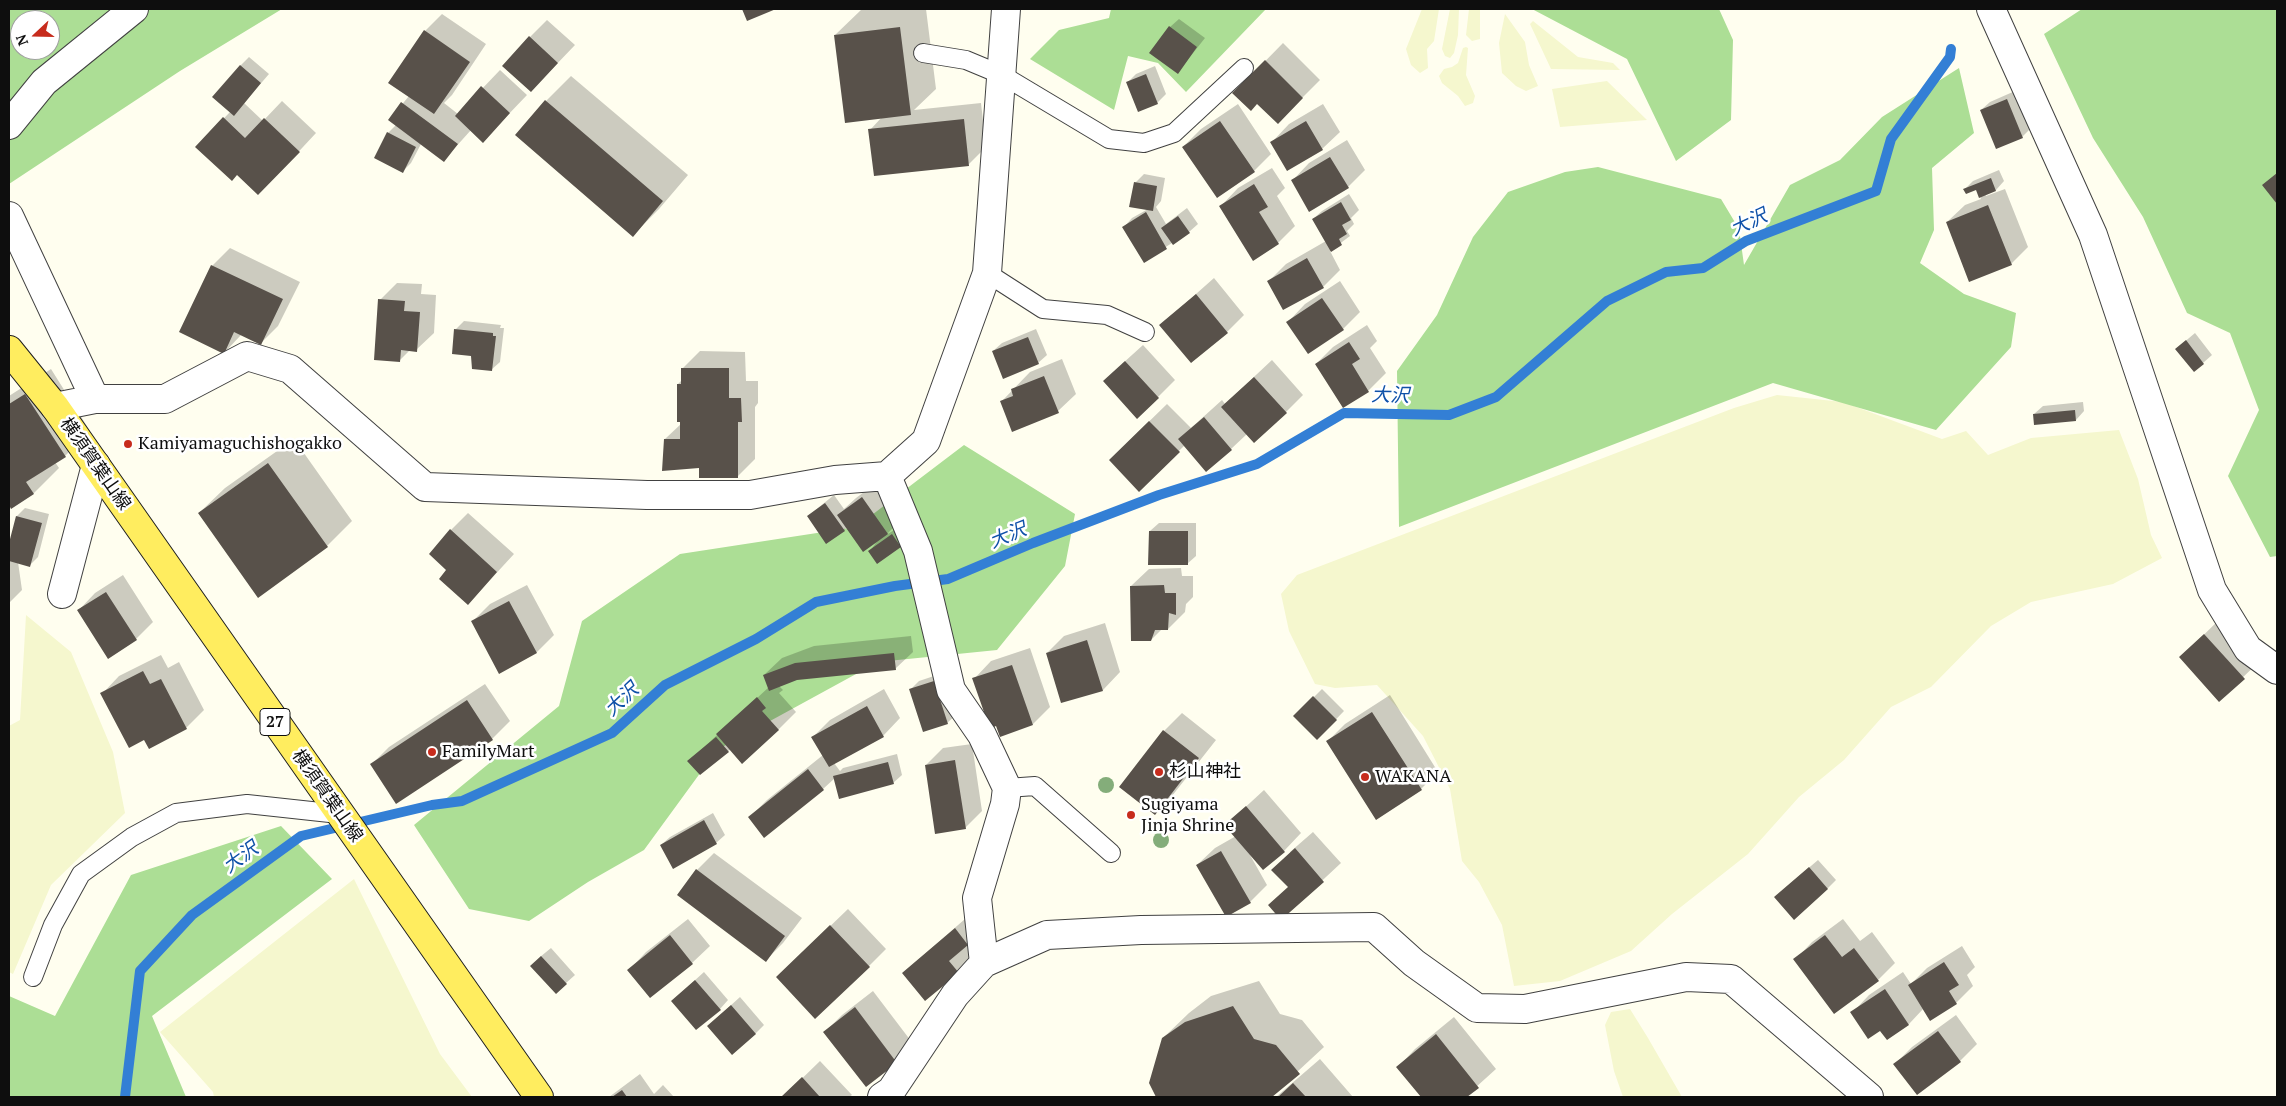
<!DOCTYPE html>
<html>
<head>
<meta charset="utf-8">
<style>
	body { margin:0 }
	#map { position:relative; width:2286px; height:1106px; overflow:hidden; background:#fffeef; font-family:"PT Serif",serif }
	canvas { display:block }
	.frame { position:absolute; inset:0; border:10px solid #0e0e0e; pointer-events:none }
	.north { position:absolute; left:10px; top:10px; width:50px; height:50px; box-sizing:border-box; background:#fff; border:1px solid #9f9f9f; border-radius:50%; rotate:249deg; font-size:14px; font-weight:700; line-height:20px; text-align:center; color:#0e0e0e }
	.north::after { content:''; display:block; margin:auto; width:18px; height:22px; background:#c72c1d; clip-path:polygon(50% 0,100% 100%,50% 72%,0 100%) }
</style>
</head>
<body>
<div id="map">
<canvas width="2286" height="1106"></canvas>
<div class="frame"></div>
<div class="north">N</div>
</div>
<script>
const ctx = document.querySelector('canvas').getContext('2d');
ctx.lineJoin = 'round';
function fillPath(path, color) {
  ctx.fillStyle = color;
  ctx.fill(path, 'evenodd');
}
function poly(rows) {
  const path = new Path2D();
  for (const r of rows) {
    path.moveTo(r[0], r[1]);
    for (let i = 2; i < r.length; i += 2) path.lineTo(r[i], r[i + 1]);
  }
  return path;
}
function trace(path, color, width, dash) {
  ctx.strokeStyle = color;
  ctx.lineWidth = width;
  ctx.lineCap = dash ? 'butt' : 'round';
  ctx.setLineDash(dash || []);
  ctx.stroke(path);
}
function drawText(font, color, halo, rows, align = 'center') {
  ctx.font = font + ' "PT Serif","Noto Sans JP",serif';
  ctx.lineWidth = 5;
  ctx.setLineDash([]);
  ctx.textBaseline = 'middle';
  ctx.strokeStyle = halo;
  ctx.fillStyle = color;
  for (const [text, x, y, turn = 0] of rows) {
    ctx.save();
    ctx.translate(x, y);
    ctx.rotate((+turn || 0) * Math.PI / 180);
    ctx.textAlign = isNaN(turn) ? turn : align;
    if (halo) ctx.strokeText(text, 0, 0);
    ctx.fillText(text, 0, 0);
    ctx.restore();
  }
}
const farmland = poly([
	[1422,9,1439,9,1434,41,1427,49,1428,68,1420,73,1411,65,1406,49],
	[1450,9,1459,9,1458,35,1454,53,1450,58,1445,56,1442,49],
	[1469,9,1480,9,1480,39,1472,41,1466,35],
	[1505,14,1525,42,1529,65,1538,86,1526,91,1516,86,1502,73,1499,43],
	[1533,21,1578,57,1613,63,1620,70,1551,69,1530,24],
	[1466,47,1468,48,1466,75,1475,96,1473,103,1465,106,1458,96,1442,83,1439,76,1444,69,1452,67,1458,63,1463,48],
	[1607,81,1647,120,1560,127,1552,89],
	[1777,395,1843,402,1942,439,1966,431,1988,455,2031,438,2119,430,2138,479,2151,535,2162,558,2113,584,2031,602,1991,626,1931,687,1891,707,1844,760,1799,797,1748,854,1672,914,1631,951,1560,981,1514,986,1502,925,1479,882,1462,861,1450,789,1423,736,1377,685,1335,688,1315,684,1289,631,1281,594,1297,575,1734,408],
	[26,615,71,652,113,752,125,813,51,885,13,974,9,972,9,726,20,720],
	[354,879,440,1054,472,1097,214,1097,213,1092,160,1032],
	[1630,1009,1648,1038,1682,1097,1623,1097,1614,1071,1605,1025,1611,1012]
]);
const forest = poly([
	[9,9,282,9,180,71,9,184],
	[20,20,50,20,50,50,20,50],
	[1111,9,1266,9,1186,92,1158,63,1128,56,1114,110,1030,59,1059,30,1109,18],
	[1532,9,1719,9,1733,40,1731,120,1676,161,1627,59],
	[2082,9,2277,9,2277,556,2270,557,2228,476,2259,410,2230,333,2187,313,2143,217,2093,138,2044,34],
	[1959,68,1974,133,1932,168,1934,230,1920,263,1964,294,2016,313,2011,347,1936,430,1773,383,1399,527,1397,371,1437,315,1473,237,1508,192,1565,172,1598,167,1721,199,1739,229,1744,265,1790,185,1840,160,1882,117],
	[964,445,1075,514,1065,566,997,650,878,662,717,750,644,850,588,882,529,921,469,909,414,825,559,706,582,621,680,554,856,527],
	[281,826,332,879,152,1016,186,1097,9,1097,9,996,55,1016,131,875]
]);
const shadow = poly([
	[869,9,926,9,936,89,914,110,981,103,986,147,969,164,870,130,882,117,835,35,861,10],
	[442,14,486,44,452,95,444,103,458,114,500,70,527,95,483,141,471,130,444,160,421,144,411,163,403,171,388,133,396,125,389,120,409,96,425,31],
	[1179,19,1205,38,1178,72,1170,27],
	[547,20,575,45,531,91,530,37],
	[1283,43,1320,80,1278,122,1257,102,1234,93],
	[249,57,269,74,244,103,263,121,282,101,316,133,276,176,238,174,197,146,231,111,240,66],
	[1155,66,1166,94,1157,103,1128,82,1136,74],
	[571,76,688,175,659,209,633,235,546,101],
	[2015,91,2031,128,2022,137,1981,110,1990,102],
	[1238,104,1271,154,1254,171,1183,147,1201,129],
	[1323,104,1340,132,1322,149,1288,169,1272,142,1289,124],
	[1347,140,1365,170,1348,187,1292,181,1309,163],
	[1272,168,1285,188,1277,196,1295,226,1278,243,1221,206,1238,188],
	[1999,170,2004,181,1996,190,1985,194,1986,196,2005,189,2028,247,2011,264,1947,222,1965,205,1981,199,1977,188,1965,189,1973,181],
	[1144,174,1165,178,1161,201,1156,207,1166,224,1187,208,1198,224,1189,232,1144,261,1124,227,1132,218,1148,209,1135,183],
	[1349,194,1359,210,1351,218,1354,224,1347,231,1350,236,1330,251,1340,270,1323,287,1269,281,1286,264,1326,241,1313,219,1322,211],
	[230,248,300,282,278,326,261,343,241,335,224,353,212,266],
	[1214,278,1244,315,1227,332,1161,325],
	[1340,281,1360,312,1343,329,1288,322,1305,304],
	[397,283,422,284,421,294,436,295,434,333,416,350,410,350,399,361,380,300],
	[464,321,501,325,500,328,504,328,500,362,491,370,472,355,455,330],
	[1367,325,1377,341,1370,348,1386,373,1368,391,1343,407,1316,364,1333,347],
	[1036,329,1047,355,1038,363,993,351,1002,343],
	[2195,333,2212,355,2194,371,2176,349],
	[1143,345,1175,380,1158,397,1122,364],
	[700,351,745,352,746,381,758,381,758,403,755,407,755,459,738,476,701,467,665,439,682,423,678,384,682,380,682,369],
	[1062,359,1076,394,1058,411,1013,430,1002,401,1030,372],
	[1272,360,1303,395,1286,412,1247,434,1231,449,1185,445,1139,490,1128,442,1167,404,1191,428,1222,400,1225,404],
	[51,369,90,431,65,456,55,462,59,468,34,493,12,507,9,503,9,396],
	[2083,402,2084,411,2076,420,2034,414,2043,406],
	[294,439,352,521,327,546,199,513,225,488],
	[880,480,905,516,886,535,901,526,909,538,900,546,870,551,878,540,847,527,844,530,808,516,834,495,844,509,856,498],
	[25,508,49,514,38,557,30,565,18,562,22,590,9,603,9,549,17,516],
	[468,513,514,554,468,604,448,570,451,530],
	[1159,523,1196,523,1196,556,1187,564,1150,531],
	[1181,568,1182,576,1193,576,1193,597,1186,604,1185,612,1168,629,1162,629,1151,640,1131,586,1149,569],
	[123,575,153,622,136,639,78,611,95,593],
	[527,585,554,635,537,652,500,672,473,621,490,604],
	[2222,617,2261,660,2219,700,2181,657],
	[1105,623,1120,672,1103,690,1062,702,1047,653,1064,636],
	[911,636,913,652,895,669,797,679,779,686,783,690,779,693,796,712,778,730,728,751,689,761,769,687,764,675,782,658,814,646],
	[1030,648,1050,707,1033,724,974,679,991,661],
	[161,655,168,668,179,662,204,710,186,728,145,738,102,694,119,676],
	[943,673,956,715,947,723,911,689,919,681],
	[485,684,510,721,492,739,372,764,389,747],
	[884,689,900,718,883,736,834,763,840,771,843,768,897,754,902,775,893,783,835,778,823,789,750,817,767,800,823,755,813,737,830,720],
	[1322,689,1344,711,1318,738,1295,716],
	[1390,695,1438,772,1421,789,1327,742,1345,724],
	[1182,713,1216,740,1172,796,1155,813,1121,786,1164,731],
	[972,744,982,811,965,828,926,765,943,748],
	[1264,790,1301,833,1284,851,1250,855,1267,885,1250,902,1197,865,1215,848,1236,836,1226,825],
	[713,813,725,835,716,843,661,845,670,837],
	[1313,832,1341,863,1282,918,1289,887,1290,852],
	[714,853,802,918,783,943,766,960,697,870],
	[1818,860,1836,880,1827,889,1784,889],
	[848,909,886,949,869,966,795,960],
	[973,912,985,927,967,945,976,955,958,972,903,973],
	[688,919,710,946,692,963,629,970,646,952],
	[1843,919,1860,941,1872,932,1895,963,1878,980,1795,960,1812,942],
	[1962,946,1975,967,1967,975,1973,986,1956,1003,1924,1008,1909,1024,1887,1038,1881,1029,1852,1013,1869,995,1903,972,1911,984,1927,968],
	[551,948,575,975,556,992,540,957],
	[704,972,728,1000,720,1009,672,1001],
	[1259,981,1280,1014,1302,1020,1324,1047,1270,1097,1157,1097,1151,1083,1163,1038,1189,1013,1211,996],
	[873,991,914,1045,897,1062,825,1032,842,1015],
	[740,997,764,1025,755,1034,708,1026],
	[1956,1015,1977,1044,1960,1061,1895,1064,1912,1047],
	[1454,1017,1496,1069,1465,1097,1422,1097,1398,1067,1415,1049],
	[1320,1059,1353,1097,1276,1097],
	[820,1061,852,1095,849,1097,783,1097],
	[640,1074,654,1094,663,1085,674,1097,609,1097]
]);
const stream = poly([
	[125,1097,140,971,192,915,301,836,432,805,462,801,612,733,665,685,756,639,816,602,895,586,948,579,1033,543,1159,495,1257,464,1344,413,1449,415,1496,397,1607,301,1666,272,1703,268,1746,241,1876,191,1891,139,1950,57,1951,49]
]);
const building = poly([
	[742,9,776,9,747,21],
	[1169,26,1197,47,1178,74,1149,53],
	[900,27,911,115,845,123,834,35],
	[424,30,470,62,434,114,388,83],
	[529,36,558,63,531,92,502,66],
	[1265,60,1303,98,1278,124,1257,104,1251,111,1232,93],
	[240,65,261,83,234,116,212,97],
	[1146,74,1158,104,1138,112,1126,82],
	[481,86,510,113,483,143,455,116],
	[2007,99,2023,138,1996,149,1980,110],
	[545,100,663,201,633,237,515,135],
	[401,102,458,144,444,162,388,120],
	[223,117,245,138,264,118,300,152,258,195,237,175,232,181,195,147],
	[964,119,969,166,874,176,868,129],
	[1220,121,1255,172,1217,198,1182,147],
	[1306,121,1323,150,1287,171,1270,142],
	[387,132,416,147,403,173,374,158],
	[1330,157,1349,188,1309,212,1291,180],
	[2277,173,2277,204,2262,185],
	[1991,178,1996,191,1979,198,1976,190,1966,194,1963,189],
	[1134,182,1157,186,1153,211,1129,207],
	[1254,184,1268,207,1259,212,1279,244,1253,261,1219,206],
	[1341,202,1351,220,1342,225,1347,234,1339,239,1342,245,1331,252,1312,219],
	[1988,205,2012,265,1969,282,1946,222],
	[1146,212,1167,249,1144,263,1122,227],
	[1178,216,1190,233,1173,245,1161,228],
	[1307,258,1324,288,1283,310,1267,281],
	[211,265,283,299,261,345,234,332,224,354,179,332],
	[1196,294,1228,333,1191,363,1159,325],
	[1322,298,1344,330,1308,354,1286,322],
	[378,299,405,301,404,311,420,312,417,352,401,350,400,362,374,360],
	[454,329,493,333,493,336,496,336,492,371,472,369,471,356,452,354],
	[1028,337,1039,364,1003,379,992,351],
	[2186,340,2204,364,2194,372,2175,349],
	[1349,342,1360,359,1352,364,1369,392,1343,408,1315,364],
	[1125,361,1159,398,1137,419,1103,381],
	[681,368,729,368,729,398,741,398,742,422,738,422,738,478,699,478,699,468,662,471,664,439,680,439,680,422,677,422,677,384,681,384],
	[1044,376,1059,413,1012,432,1000,401,1013,396,1011,389],
	[1254,377,1287,413,1254,443,1221,407],
	[25,394,66,457,26,482,34,494,11,509,9,505,9,404],
	[2075,410,2076,421,2034,425,2033,414],
	[1204,417,1232,450,1206,472,1178,439],
	[1149,421,1180,452,1139,492,1109,460],
	[268,463,328,547,258,598,198,513],
	[862,497,888,534,863,552,837,515],
	[825,503,845,531,826,544,807,516],
	[16,516,42,523,30,567,9,561,9,543],
	[450,529,497,572,468,605,439,579,446,570,429,554],
	[1149,531,1188,531,1188,565,1148,565],
	[892,534,901,547,877,564,868,551],
	[1164,585,1165,593,1176,593,1176,615,1169,613,1168,630,1155,630,1151,641,1131,641,1130,586],
	[106,592,137,640,108,659,77,610],
	[509,601,537,653,499,674,471,621],
	[2204,634,2245,679,2219,702,2179,657],
	[1087,640,1103,691,1061,703,1046,653],
	[894,653,896,670,797,680,769,691,763,675,795,663],
	[1012,665,1033,725,1000,737,996,726,990,729,972,678],
	[143,671,150,684,161,679,187,729,149,749,144,740,129,748,100,693],
	[934,681,948,724,923,732,909,689],
	[1313,696,1337,720,1317,740,1293,716],
	[757,697,766,708,762,711,779,730,742,764,716,734],
	[467,700,493,740,396,804,370,764],
	[867,706,884,737,829,767,811,737],
	[1372,712,1422,790,1376,820,1326,741],
	[1163,730,1199,758,1155,815,1119,787],
	[716,737,729,752,700,775,687,761],
	[955,760,966,829,935,834,925,765],
	[888,762,894,784,839,799,833,776],
	[808,769,824,790,764,838,748,817],
	[1246,806,1285,852,1263,870,1224,825],
	[704,820,717,844,673,869,660,845],
	[1295,848,1324,882,1281,920,1268,905,1288,887,1271,870],
	[1221,851,1251,903,1226,917,1196,865],
	[1809,867,1828,889,1794,920,1774,897],
	[696,869,785,936,766,962,677,895],
	[830,925,870,967,815,1019,776,977],
	[955,928,968,945,949,961,959,973,925,1001,902,973],
	[670,935,693,964,650,998,627,970],
	[1825,935,1842,957,1854,948,1879,981,1834,1014,1793,959],
	[541,956,567,984,556,994,530,966],
	[1944,962,1959,985,1949,991,1957,1004,1930,1021,1908,985],
	[695,980,721,1010,696,1030,671,1001],
	[1885,989,1909,1025,1887,1040,1880,1031,1868,1039,1850,1012],
	[731,1005,756,1034,732,1055,707,1026],
	[1233,1006,1254,1039,1276,1045,1300,1074,1272,1097,1156,1097,1149,1083,1162,1038,1185,1022],
	[855,1007,897,1063,866,1087,823,1032],
	[1938,1031,1961,1062,1917,1095,1893,1064],
	[1436,1034,1479,1088,1467,1097,1421,1097,1396,1067],
	[802,1077,820,1097,781,1097],
	[1293,1083,1306,1097,1278,1097],
	[622,1090,627,1097,612,1097]
]);
const lane = poly([
	[923,53,966,60,1002,75,1109,139,1144,143,1174,133,1244,68],
	[987,273,1043,309,1107,315,1145,332],
	[1007,788,1035,786,1111,853],
	[33,977,53,925,81,874,132,837,176,813,247,804,339,814]
]);
const street = poly([
	[1991,9,2093,235,2212,590,2248,649,2277,670],
	[9,125,44,82,134,9],
	[9,216,95,399],
	[55,407,95,399,165,399,247,356,290,369,425,487,647,495,750,495,835,480,887,476,926,441,987,273,1006,9],
	[887,476,918,551,951,690,982,735,1007,788,1005,804,977,898,984,963],
	[62,594,96,465],
	[882,1097,891,1091,955,995,984,963,1047,935,1141,930,1374,927,1414,963,1477,1008,1525,1009,1686,977,1731,979,1869,1097]
]);
const primary = poly([
	[9,350,55,407,539,1097]
]);
const trees = [
	[1106,785],
	[1161,840]
];
const markers = [
	[128,444,5,"#c72c1d"],
	[432,752,5,"#c72c1d"],
	[1159,772,5,"#c72c1d"],
	[1365,777,5,"#c72c1d"],
	[1131,815,5,"#c72c1d"]
];
const shields = [
	[275,722,30]
];
const shieldNames = [
	["27",275,722]
];
const poiNames = [
	["Kamiyamaguchishogakko",138,444],
	["FamilyMart",442,752],
	["杉山神社",1169,772],
	["WAKANA",1375,777],
	["Sugiyama",1141,805],
	["Jinja Shrine",1141,826]
];
const streetNames = [
	["横須賀葉山線",95,464,55],
	["横須賀葉山線",327,796,55]
];
const waterNames = [
	["大沢",1749,223,-25],
	["大沢",1390,396,1],
	["大沢",1008,536,-22],
	["大沢",622,700,-43],
	["大沢",241,858,-36]
];
fillPath(farmland, '#f5f7ce');
fillPath(forest, '#acde95');
fillPath(shadow, '#0003');
trace(stream, '#337fd5', 10);
fillPath(building, '#58514a');
trace(lane, '#414141', 20);
trace(street, '#414141', 30);
trace(primary, '#1f1f1f', 30);
trace(lane, '#fff', 18);
trace(street, '#fff', 28);
trace(primary, '#ffed5f', 28);
ctx.fillStyle = '#84ad7a';
for (const [x, y] of trees) {
  ctx.beginPath();
  ctx.arc(x, y, 8, 0, 2 * Math.PI);
  ctx.fill();
}
for (const [x, y, r, color] of markers) {
  const dot = new Path2D();
  dot.arc(x, y, r, 0, 2 * Math.PI);
  ctx.fillStyle = color;
  ctx.fill(dot);
  trace(dot, '#fff', 2);
}
for (const [x, y, w] of shields) {
  const box = new Path2D();
  box.roundRect(x - w / 2, y - 13.5, w, 27, 4);
  ctx.fillStyle = '#fff';
  ctx.fill(box);
  trace(box, '#0e0e0e', 1);
}
drawText('bold 16px', '#0e0e0e', null, shieldNames);
drawText('18px', '#0e0e0e', '#fff', poiNames, 'left');
drawText('18px', '#0e0e0e', '#fff', streetNames);
drawText('italic 19px', '#0f51a8', '#fff', waterNames);
</script>
</body>
</html>
